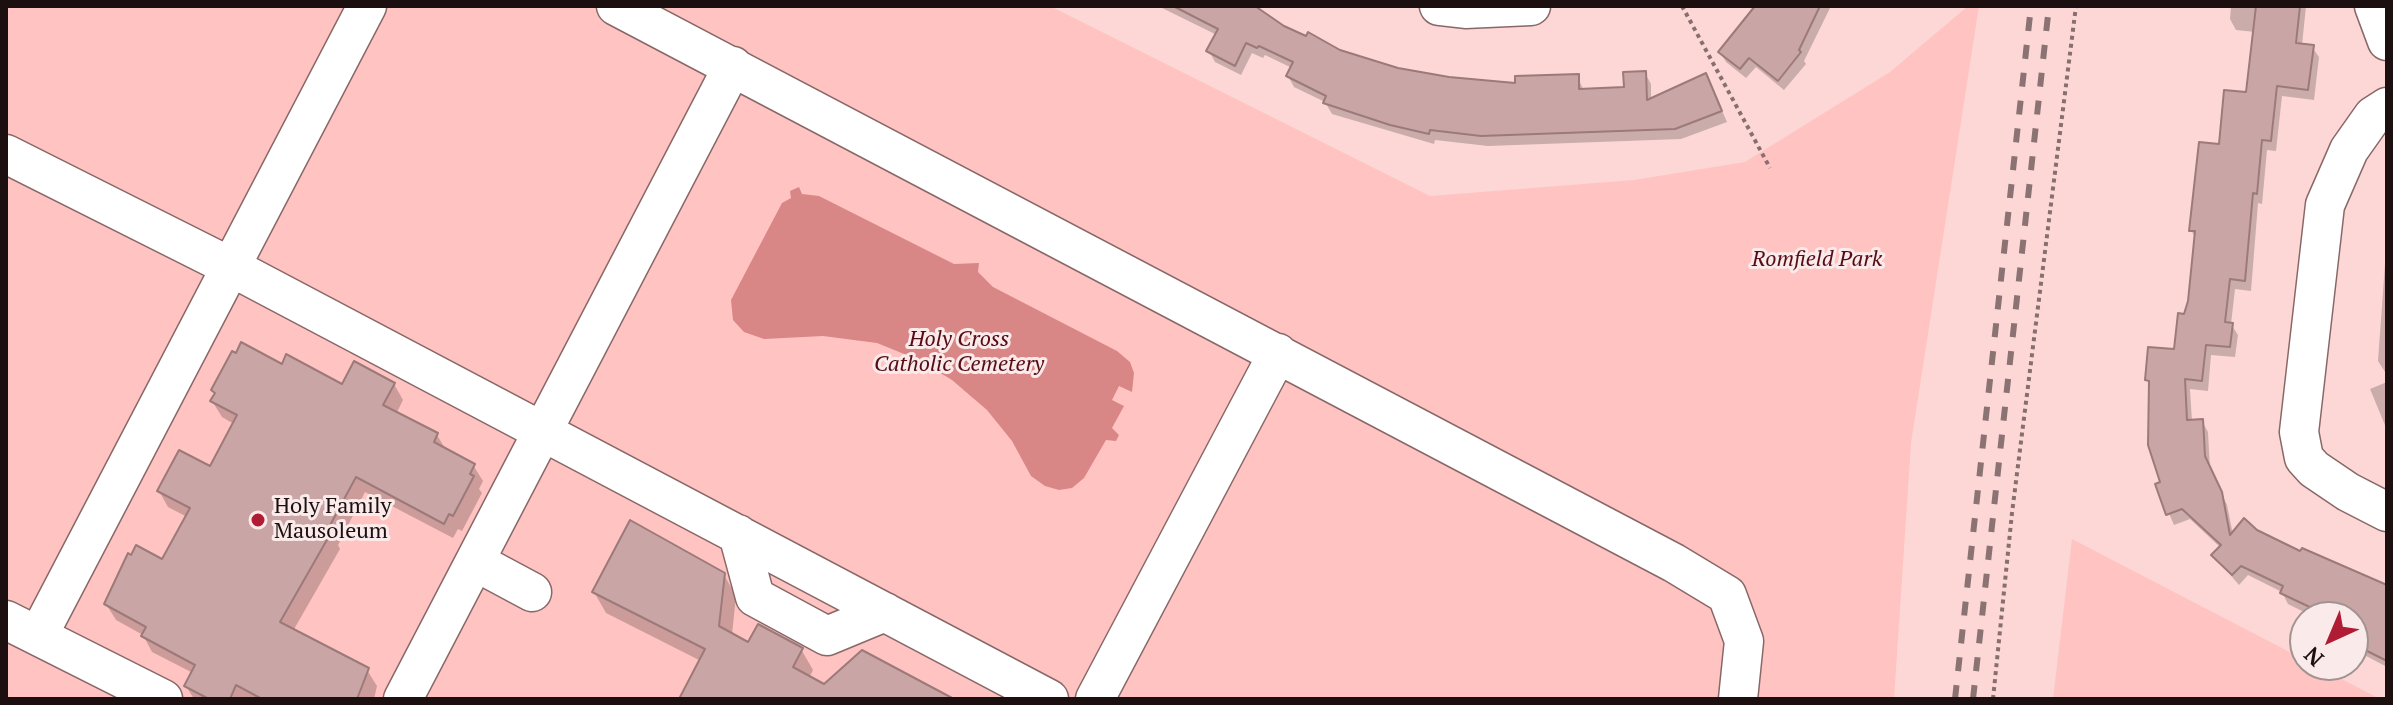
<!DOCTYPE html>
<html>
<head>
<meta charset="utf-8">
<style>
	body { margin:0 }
	#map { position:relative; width:2393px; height:705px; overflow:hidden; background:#fdd7d6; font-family:"PT Serif",serif }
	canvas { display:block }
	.frame { position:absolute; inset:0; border:8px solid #1b0f0f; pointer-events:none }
	.north { position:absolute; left:2289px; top:601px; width:80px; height:80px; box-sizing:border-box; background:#faebea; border:2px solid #a19392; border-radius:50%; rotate:224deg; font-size:22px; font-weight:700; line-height:32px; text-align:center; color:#1b0f0f }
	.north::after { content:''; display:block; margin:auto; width:28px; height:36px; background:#b01c33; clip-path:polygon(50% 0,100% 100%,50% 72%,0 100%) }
</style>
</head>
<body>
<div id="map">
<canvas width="2393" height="705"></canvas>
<div class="frame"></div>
<div class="north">N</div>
</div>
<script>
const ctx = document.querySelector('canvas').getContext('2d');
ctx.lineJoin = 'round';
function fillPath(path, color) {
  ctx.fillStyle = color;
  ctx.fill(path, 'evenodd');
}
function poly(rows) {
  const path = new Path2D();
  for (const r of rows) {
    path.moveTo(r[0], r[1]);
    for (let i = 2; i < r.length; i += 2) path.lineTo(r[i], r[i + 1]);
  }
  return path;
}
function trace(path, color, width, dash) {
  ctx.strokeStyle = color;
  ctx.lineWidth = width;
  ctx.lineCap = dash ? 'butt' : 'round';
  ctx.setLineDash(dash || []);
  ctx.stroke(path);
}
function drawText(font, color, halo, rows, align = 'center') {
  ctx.font = font + ' "PT Serif",serif';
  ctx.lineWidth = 6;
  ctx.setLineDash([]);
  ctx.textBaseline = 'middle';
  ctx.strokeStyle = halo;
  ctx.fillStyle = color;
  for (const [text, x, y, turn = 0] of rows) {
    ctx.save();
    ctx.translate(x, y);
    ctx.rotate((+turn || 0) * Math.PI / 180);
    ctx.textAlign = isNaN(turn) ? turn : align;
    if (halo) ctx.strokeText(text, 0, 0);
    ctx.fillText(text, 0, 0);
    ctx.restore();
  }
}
const green = poly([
	[6,6,1050,6,1430,196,1634,180,1745,162,1890,72,1968,6,1979,6,1911,443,1894,699,6,699],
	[2072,539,2305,660,2305,665,2315,665,2380,699,2053,699]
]);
const water = poly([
	[799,187,802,194,819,196,954,264,979,263,978,272,993,287,1117,351,1130,362,1134,373,1132,392,1119,386,1112,400,1124,406,1112,428,1119,435,1116,441,1106,440,1084,478,1072,488,1059,490,1045,486,1031,476,1012,441,987,410,952,380,919,360,877,343,823,336,764,339,744,332,733,320,731,300,782,203,791,198,790,191]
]);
const shadow = poly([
	[1158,6,1255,6,1283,28,1339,52,1397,70,1448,79,1517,85,1577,76,1584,91,1626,89,1645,73,1651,84,1651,100,1711,86,1727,122,1681,139,1488,146,1435,140,1434,144,1332,114,1325,102,1294,87,1288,76,1292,68,1265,55,1263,58,1252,53,1241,75,1215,62,1209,51,1217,35],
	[1753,6,1831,6,1804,61,1806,64,1784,90,1756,67,1746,78,1726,62,1720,52,1755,9],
	[2231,6,2306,6,2302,45,2312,47,2319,57,2314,100,2282,96,2276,151,2267,150,2262,204,2258,203,2251,291,2235,289,2231,324,2238,335,2235,357,2211,355,2208,391,2190,389,2192,422,2202,421,2208,432,2210,469,2227,505,2233,535,2256,531,2301,554,2387,587,2387,667,2353,649,2353,617,2314,617,2288,604,2282,592,2248,575,2239,585,2214,556,2221,548,2190,519,2174,525,2157,485,2163,483,2151,387,2147,380,2176,352,2190,302,2196,239,2191,230,2221,146,2248,94,2255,32,2236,30,2230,19],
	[2387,236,2387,375,2378,361],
	[283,367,343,386,394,384,403,400,396,414,437,435,446,450,473,465,483,481,479,489,482,493,462,531,458,529,453,538,365,492,338,545,340,549,293,631,367,670,377,686,374,699,194,699,186,686,193,673,152,652,143,635,116,620,106,604,128,556,163,562,187,517,168,507,159,491,211,469,234,424,222,417,212,401,216,395,213,390],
	[2387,382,2387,430,2370,389],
	[724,575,736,596,732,635,748,645,801,649,813,670,809,678,824,686,950,699,681,699,701,661,606,613,594,592]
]);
const building = poly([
	[1173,6,1255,6,1284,26,1306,36,1308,32,1340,50,1398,68,1449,77,1515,83,1515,76,1579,74,1579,89,1624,87,1623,72,1646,71,1647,100,1706,73,1722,111,1675,129,1481,136,1430,130,1429,134,1390,125,1323,103,1326,96,1286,76,1293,62,1259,46,1257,48,1246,43,1235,66,1206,51,1218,29,1173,6],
	[1755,6,1820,6,1799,50,1801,52,1778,81,1749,58,1740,69,1718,52,1755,6],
	[2256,6,2300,6,2296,43,2314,45,2308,90,2277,86,2271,141,2262,140,2257,194,2253,193,2245,281,2230,279,2225,322,2233,323,2230,347,2206,345,2202,381,2185,379,2187,420,2203,419,2205,456,2222,492,2230,535,2244,518,2257,530,2300,551,2302,548,2387,585,2387,661,2353,644,2353,617,2312,617,2316,610,2280,593,2283,586,2241,566,2232,575,2211,555,2221,545,2182,509,2166,515,2155,484,2160,482,2148,445,2149,381,2145,380,2148,347,2174,349,2178,313,2184,314,2188,301,2195,231,2189,231,2199,142,2219,144,2224,90,2246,92,2256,6],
	[241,342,282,364,286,354,342,384,354,361,395,383,383,405,438,433,434,442,475,464,470,474,474,476,453,516,449,514,444,524,356,477,328,529,332,531,280,622,369,668,357,699,262,699,236,685,230,699,209,699,184,686,195,665,141,636,146,627,104,604,128,553,131,555,136,545,162,559,190,508,157,491,179,450,210,466,237,415,210,401,215,393,211,390,232,351,236,353,241,342],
	[630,520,725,573,719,626,748,642,758,624,803,648,793,667,824,684,862,650,954,699,679,699,705,649,592,592,630,520]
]);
const path = poly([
	[1682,6,1770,168],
	[1993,699,2012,513,2076,6]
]);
const minor = poly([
	[616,6,1674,563,1727,595,1744,641,1738,699],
	[1439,6,1465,9,1531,6],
	[2374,6,2387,41],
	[2387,107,2373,116,2349,150,2325,205,2299,432,2304,458,2314,469,2348,492,2387,512],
	[6,154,231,267,1049,699],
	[738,534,755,597,827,636,885,612],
	[476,562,532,592],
	[6,620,163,699],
	[38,636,367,6],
	[403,699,733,66],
	[1095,699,1278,353]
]);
const rail = poly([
	[1955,699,2031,6],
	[1973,699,2049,6]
]);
const markers = [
	[258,520,8,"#b01c33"]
];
const parkNames = [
	["Romfield Park",1817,260],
	["Holy Cross",959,340],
	["Catholic Cemetery",959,365]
];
const poiNames = [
	["Holy Family",274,507],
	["Mausoleum",274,532]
];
fillPath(green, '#ffc3c2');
fillPath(water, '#d98686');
fillPath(shadow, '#0003');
fillPath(building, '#c9a6a5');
trace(building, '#9c7a79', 2);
trace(minor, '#886867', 41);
trace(path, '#886f6f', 4, [4, 4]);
trace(minor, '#fff', 38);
trace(rail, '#8c7373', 6, [14, 14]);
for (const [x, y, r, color] of markers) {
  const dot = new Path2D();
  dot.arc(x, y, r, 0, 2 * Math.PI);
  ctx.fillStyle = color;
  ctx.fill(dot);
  trace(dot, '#faebea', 3);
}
drawText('italic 22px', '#560c16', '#faebea', parkNames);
drawText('22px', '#1b0f0f', '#faebea', poiNames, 'left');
</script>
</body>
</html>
